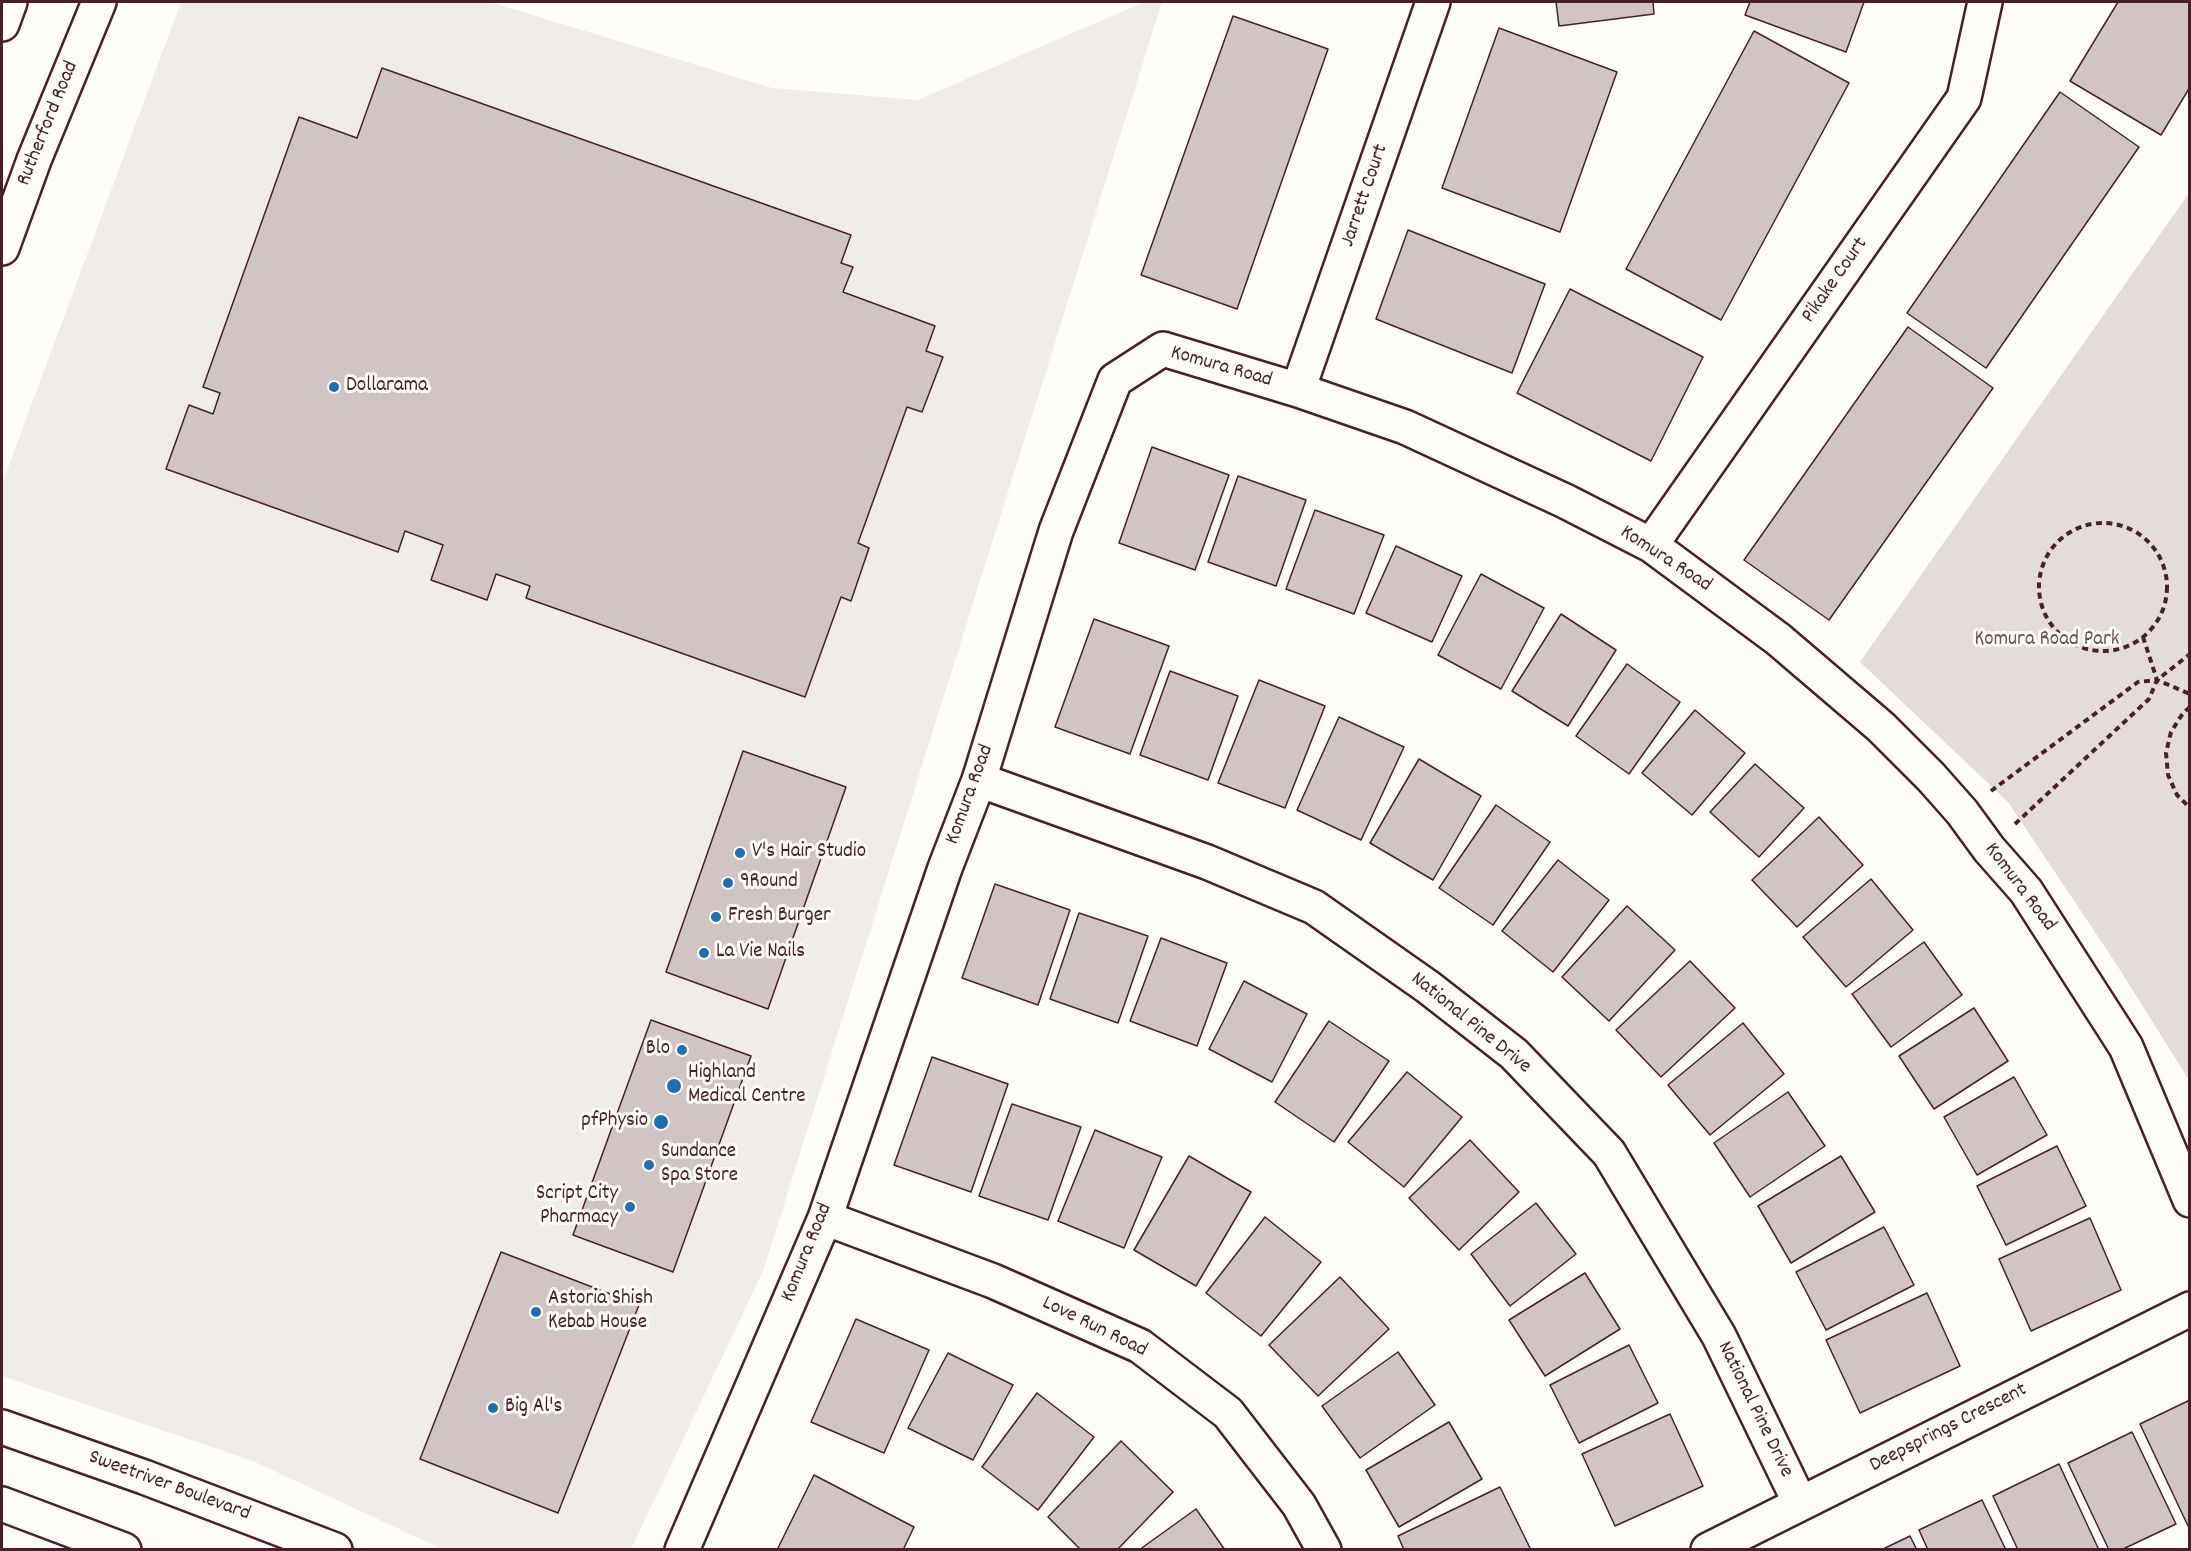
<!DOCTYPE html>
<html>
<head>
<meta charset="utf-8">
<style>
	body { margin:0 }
	#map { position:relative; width:2191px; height:1551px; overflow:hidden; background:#fdfcf7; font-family:Dekko,sans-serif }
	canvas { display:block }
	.frame { position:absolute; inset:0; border:3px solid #4a1f2b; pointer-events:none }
</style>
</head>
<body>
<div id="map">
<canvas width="2191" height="1551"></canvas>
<div class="frame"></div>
</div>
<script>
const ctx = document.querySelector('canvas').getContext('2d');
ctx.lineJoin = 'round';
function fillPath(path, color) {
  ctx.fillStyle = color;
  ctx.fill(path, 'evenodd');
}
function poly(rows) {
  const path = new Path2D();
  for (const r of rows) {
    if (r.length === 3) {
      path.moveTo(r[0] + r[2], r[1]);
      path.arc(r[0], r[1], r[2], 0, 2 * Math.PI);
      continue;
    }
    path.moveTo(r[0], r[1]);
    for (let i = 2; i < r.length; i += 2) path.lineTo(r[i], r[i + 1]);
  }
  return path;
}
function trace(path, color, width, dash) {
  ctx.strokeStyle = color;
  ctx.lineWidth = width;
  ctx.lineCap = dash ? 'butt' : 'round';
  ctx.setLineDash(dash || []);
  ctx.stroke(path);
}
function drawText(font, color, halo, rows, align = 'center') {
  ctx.font = font + ' Dekko,sans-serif';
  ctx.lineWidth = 6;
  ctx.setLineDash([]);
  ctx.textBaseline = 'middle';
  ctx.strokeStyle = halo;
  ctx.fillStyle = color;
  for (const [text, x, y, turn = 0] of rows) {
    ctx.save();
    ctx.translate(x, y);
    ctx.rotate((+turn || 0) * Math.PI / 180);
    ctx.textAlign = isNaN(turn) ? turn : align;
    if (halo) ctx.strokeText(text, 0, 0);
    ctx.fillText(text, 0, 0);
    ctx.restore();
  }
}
const built = poly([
	[181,2,490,2,772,88,918,100,1144,2,1162,2,763,1271,631,1549,442,1549,253,1461,2,1376,2,484]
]);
const green = poly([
	[2189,193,2189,1080,2115,962,2008,802,1860,662]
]);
const building = poly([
	[1556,2,1653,2,1654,14,1559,26,1556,2],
	[1750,2,1864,2,1846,52,1745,15,1750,2],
	[2118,2,2190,2,2190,87,2161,135,2070,81,2118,2],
	[1233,16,1328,49,1237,309,1141,275,1233,16],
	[1499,28,1617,72,1560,232,1442,188,1499,28],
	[1754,31,1849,83,1721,320,1626,269,1754,31],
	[382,68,851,235,841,263,853,267,843,292,935,326,926,351,943,357,922,412,907,407,858,543,869,548,851,601,841,597,805,697,526,598,530,586,496,574,487,600,431,580,443,545,405,531,398,552,166,469,189,405,213,414,220,393,203,387,299,117,357,138,382,68],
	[2060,92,2139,147,1986,368,1907,313,2060,92],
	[1408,230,1545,284,1512,373,1376,319,1408,230],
	[1570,289,1703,357,1651,461,1517,393,1570,289],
	[1908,327,1993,388,1829,620,1744,560,1908,327],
	[1152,447,1229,475,1195,570,1119,543,1152,447],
	[1238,476,1306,500,1276,586,1208,562,1238,476],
	[1315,510,1384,535,1354,614,1286,589,1315,510],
	[1396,546,1462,576,1432,642,1366,613,1396,546],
	[1481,574,1544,608,1501,689,1438,655,1481,574],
	[1561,614,1616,650,1568,726,1512,691,1561,614],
	[1094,619,1169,646,1130,754,1055,727,1094,619],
	[1627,664,1680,702,1629,774,1576,736,1627,664],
	[1170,671,1238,696,1208,780,1140,755,1170,671],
	[1259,680,1325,706,1285,808,1218,783,1259,680],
	[1695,710,1745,753,1692,815,1642,773,1695,710],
	[1339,717,1404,747,1361,840,1297,810,1339,717],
	[743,751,846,787,768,1009,666,972,743,751],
	[1419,759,1481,796,1433,880,1370,843,1419,759],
	[1755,764,1804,808,1759,857,1710,812,1755,764],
	[1496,805,1550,842,1493,925,1439,888,1496,805],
	[1819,817,1863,865,1797,927,1752,880,1819,817],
	[1558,860,1609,900,1553,972,1502,931,1558,860],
	[1871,879,1913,930,1846,987,1803,937,1871,879],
	[995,884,1070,910,1038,1005,962,978,995,884],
	[1627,906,1675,950,1609,1021,1562,977,1627,906],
	[1079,913,1148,936,1118,1023,1050,999,1079,913],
	[1161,938,1227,963,1197,1046,1130,1021,1161,938],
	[1924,942,1962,995,1891,1047,1852,994,1924,942],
	[1690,961,1735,1008,1661,1077,1616,1030,1690,961],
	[1244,981,1307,1014,1272,1082,1209,1049,1244,981],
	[1974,1008,2008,1061,1934,1109,1899,1056,1974,1008],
	[651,1020,751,1056,673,1272,573,1235,651,1020],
	[1329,1021,1389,1061,1334,1142,1275,1102,1329,1021],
	[1743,1023,1784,1074,1710,1135,1668,1085,1743,1023],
	[932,1057,1008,1084,971,1192,894,1165,932,1057],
	[1407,1072,1462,1117,1404,1187,1348,1142,1407,1072],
	[2014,1077,2047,1135,1977,1175,1944,1117,2014,1077],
	[1788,1092,1825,1146,1750,1197,1714,1143,1788,1092],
	[1012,1104,1081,1127,1048,1220,979,1196,1012,1104],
	[1095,1130,1162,1157,1124,1248,1058,1221,1095,1130],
	[1470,1140,1519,1192,1459,1250,1409,1198,1470,1140],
	[2057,1146,2086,1206,2006,1245,1977,1186,2057,1146],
	[1189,1156,1251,1192,1196,1286,1134,1250,1189,1156],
	[1841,1156,1875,1212,1791,1263,1758,1206,1841,1156],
	[1536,1203,1576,1254,1510,1306,1471,1254,1536,1203],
	[1265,1217,1321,1262,1261,1336,1206,1293,1265,1217],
	[2090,1218,2121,1290,2031,1331,1999,1259,2090,1218],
	[1884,1227,1914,1285,1826,1330,1796,1272,1884,1227],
	[501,1252,639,1305,558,1513,420,1459,501,1252],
	[1585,1273,1620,1329,1545,1376,1509,1320,1585,1273],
	[1340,1277,1389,1329,1318,1396,1269,1345,1340,1277],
	[1927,1293,1960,1366,1860,1413,1826,1340,1927,1293],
	[856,1319,929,1350,884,1453,811,1422,856,1319],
	[1629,1345,1658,1403,1579,1443,1550,1385,1629,1345],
	[1398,1352,1435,1405,1360,1458,1322,1406,1398,1352],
	[948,1353,1013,1385,973,1460,908,1428,948,1353],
	[1037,1393,1094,1437,1038,1510,982,1467,1037,1393],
	[2190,1400,2190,1525,2188,1526,2140,1424,2190,1400],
	[1670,1414,1703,1486,1615,1526,1582,1454,1670,1414],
	[1449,1422,1482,1479,1399,1527,1366,1470,1449,1422],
	[2132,1432,2176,1524,2121,1550,2109,1550,2068,1463,2132,1432],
	[1121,1441,1173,1492,1117,1550,1081,1550,1048,1517,1121,1441],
	[2059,1464,2099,1550,2018,1550,1993,1496,2059,1464],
	[814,1475,914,1527,903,1550,777,1550,814,1475],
	[1500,1487,1531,1550,1404,1550,1398,1536,1500,1487],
	[1982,1500,2006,1550,1928,1550,1919,1530,1982,1500],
	[1196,1509,1225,1550,1139,1550,1196,1509],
	[1910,1536,1917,1550,1881,1550,1910,1536]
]);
const path = poly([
	[2103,587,64],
	[2143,637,2157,680,2190,694],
	[2190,707,2183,713,2171,732,2166,753,2168,775,2177,795,2190,808],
	[1991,791,2138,682,2157,680],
	[2015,824,2149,699,2157,680,2190,654]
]);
const minor = poly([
	[1298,390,1433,2],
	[1651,545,1964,98,1985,2],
	[979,780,1207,862,1314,907,1428,987,1514,1054,1609,1153,1719,1336,1800,1503],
	[825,1218,993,1281,1140,1346,1228,1413,1299,1505,1324,1550],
	[2,1427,144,1477,335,1550],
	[2,1504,124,1550],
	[682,1550,825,1218,945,868,979,780,1056,531,1115,380,1163,349,1298,390,1405,427,1565,501,1651,545,1778,639,1881,727,1931,777,1962,812,1989,849,2026,891,2126,1047,2190,1200],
	[1708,1550,2190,1309]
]);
const major = poly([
	[2,24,10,2],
	[2,248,34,160,99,2]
]);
const markers = [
	[334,387,6,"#1f6fb2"],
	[740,853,6,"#1f6fb2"],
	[728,883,6,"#1f6fb2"],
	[716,917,6,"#1f6fb2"],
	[704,953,6,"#1f6fb2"],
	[682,1050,6,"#1f6fb2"],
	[674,1086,8,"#1f6fb2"],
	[661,1122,8,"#1f6fb2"],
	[649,1165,6,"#1f6fb2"],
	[630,1207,6,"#1f6fb2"],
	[536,1312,6,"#1f6fb2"],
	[493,1408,6,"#1f6fb2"]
];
const streetNames = [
	["Rutherford Road",49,124,-68],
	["Jarrett Court",1366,196,-71],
	["Pikake Court",1836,281,-55],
	["Komura Road",1221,368,16],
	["Komura Road",1665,560,33],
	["Komura Road",971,795,-70],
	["Komura Road",2019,888,53],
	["National Pine Drive",1470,1024,39],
	["Komura Road",808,1253,-68],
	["Love Run Road",1094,1328,26],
	["National Pine Drive",1754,1410,64],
	["Deepsprings Crescent",1949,1429,-27],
	["Sweetriver Boulevard",169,1487,20]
];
const poiNames = [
	["Dollarama",346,387],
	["V's Hair Studio",752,853],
	["9Round",740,883],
	["Fresh Burger",728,917],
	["La Vie Nails",716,953],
	["Blo",670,1050,"right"],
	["Highland",688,1074],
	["Medical Centre",688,1098],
	["pfPhysio",648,1122,"right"],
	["Sundance",661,1153],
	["Spa Store",661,1177],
	["Script City",618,1195,"right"],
	["Pharmacy",618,1219,"right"],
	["Astoria Shish",548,1300],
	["Kebab House",548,1324],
	["Big Al's",505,1408]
];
const parkNames = [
	["Komura Road Park",2047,641]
];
fillPath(built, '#f0ece8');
fillPath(green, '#e3dcda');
fillPath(building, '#d0c5c4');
trace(building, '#4a1f2b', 1.5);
trace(minor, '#4a1f2b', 38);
trace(major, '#4a1f2b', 38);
trace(path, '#4a1f2b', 4, [6, 4.5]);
trace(minor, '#fdfcf7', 33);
trace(major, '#fdfcf7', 33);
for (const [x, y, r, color] of markers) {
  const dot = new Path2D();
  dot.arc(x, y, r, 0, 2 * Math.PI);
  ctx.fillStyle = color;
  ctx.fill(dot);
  trace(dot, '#fdfcf7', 2);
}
drawText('21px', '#4a1f2b', '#fdfcf7', streetNames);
drawText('21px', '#4a1f2b', '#fdfcf7', poiNames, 'left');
drawText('21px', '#704e57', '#fdfcf7', parkNames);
</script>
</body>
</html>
